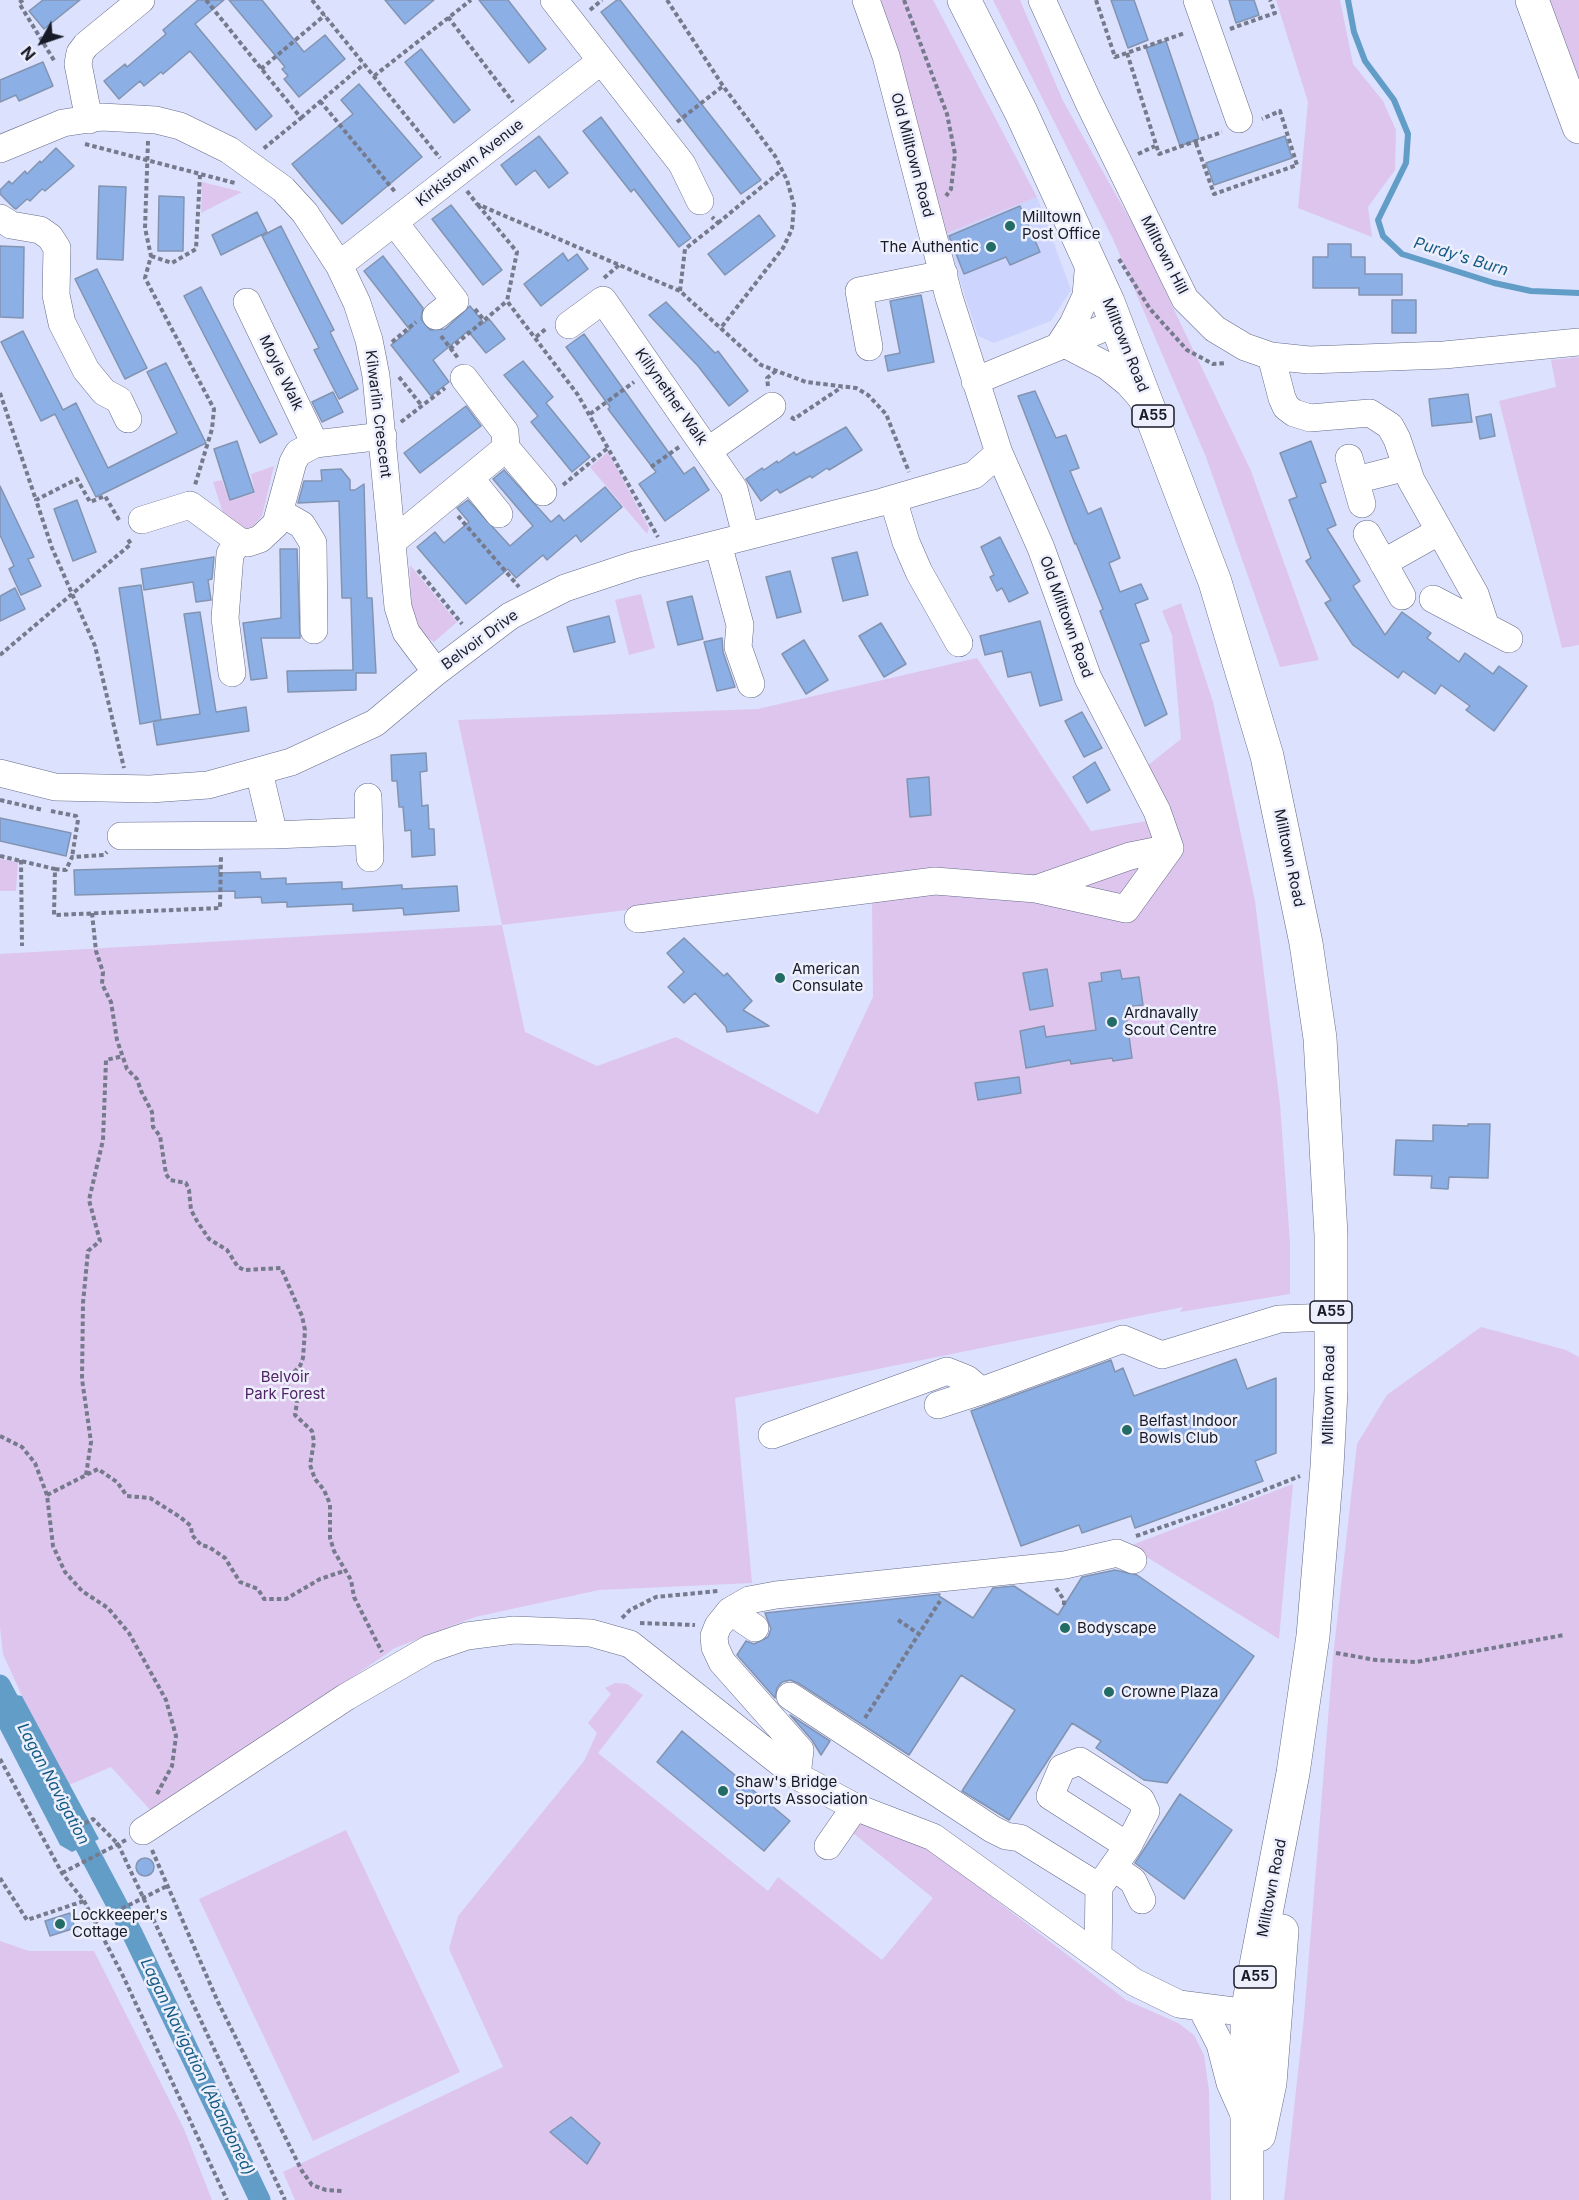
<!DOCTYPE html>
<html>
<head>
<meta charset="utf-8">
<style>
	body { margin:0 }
	#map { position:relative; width:1579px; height:2200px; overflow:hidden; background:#dce1fd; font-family:Inter,sans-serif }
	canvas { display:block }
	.north { position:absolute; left:12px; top:12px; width:60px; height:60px; -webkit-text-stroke:4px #edeffd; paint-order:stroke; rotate:230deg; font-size:16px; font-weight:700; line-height:24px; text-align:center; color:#181b27 }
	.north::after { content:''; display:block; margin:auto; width:21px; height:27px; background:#181b27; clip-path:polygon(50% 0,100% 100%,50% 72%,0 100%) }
</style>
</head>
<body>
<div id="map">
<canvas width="1579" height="2200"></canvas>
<div class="north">N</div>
</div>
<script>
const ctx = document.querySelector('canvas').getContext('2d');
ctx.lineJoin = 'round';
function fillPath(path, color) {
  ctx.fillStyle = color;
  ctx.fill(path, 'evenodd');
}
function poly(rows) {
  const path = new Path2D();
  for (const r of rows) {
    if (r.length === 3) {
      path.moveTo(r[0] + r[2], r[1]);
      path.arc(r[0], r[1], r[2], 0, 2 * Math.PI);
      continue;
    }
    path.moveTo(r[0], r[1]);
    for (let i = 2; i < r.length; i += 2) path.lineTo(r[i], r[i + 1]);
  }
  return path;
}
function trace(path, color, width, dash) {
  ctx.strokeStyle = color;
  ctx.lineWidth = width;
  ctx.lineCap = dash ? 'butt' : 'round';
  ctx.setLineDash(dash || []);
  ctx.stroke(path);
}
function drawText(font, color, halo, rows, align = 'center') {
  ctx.font = font + ' Inter,sans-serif';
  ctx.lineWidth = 5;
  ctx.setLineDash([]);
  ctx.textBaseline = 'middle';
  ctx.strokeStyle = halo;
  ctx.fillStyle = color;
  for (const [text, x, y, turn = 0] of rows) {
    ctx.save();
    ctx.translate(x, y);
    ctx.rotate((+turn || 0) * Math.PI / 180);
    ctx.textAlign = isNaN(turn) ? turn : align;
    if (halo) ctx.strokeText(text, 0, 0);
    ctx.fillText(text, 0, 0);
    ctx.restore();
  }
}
const built = poly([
	[1037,197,1071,290,1051,321,994,343,978,336,945,234]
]);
const green = poly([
	[875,0,933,0,1037,197,945,234],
	[993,0,1020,0,1063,101,1137,232,1251,471,1319,660,1280,667,1206,457,1113,239],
	[1276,0,1340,0,1353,64,1383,101,1396,130,1395,170,1368,207,1372,237,1298,208,1308,102],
	[1550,0,1579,0,1579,89,1564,47],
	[202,182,242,192,201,213],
	[1579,357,1579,645,1562,648,1499,401,1556,387,1551,360],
	[608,452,649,528,647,534,590,467],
	[274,466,262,516,252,527,242,529,223,513,213,482,222,480,230,501,255,493,251,474],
	[410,565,457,622,434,642,424,635,411,612],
	[641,594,655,648,629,655,615,600],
	[1181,603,1213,702,1255,901,1280,1104,1290,1243,1290,1294,1180,1312,1183,1307,735,1398,752,1583,599,1590,475,1617,395,1648,153,1813,111,1767,69,1785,22,1696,3,1654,0,1627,0,954,502,925,458,720,758,709,977,658,1091,831,1169,817,1147,766,1181,739,1172,635,1162,611],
	[934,873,872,900,873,997,818,1114,676,1037,597,1066,525,1032,502,925],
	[0,859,18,862,16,891,0,891],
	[1481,1327,1566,1350,1579,1357,1579,2200,1284,2200,1304,2017,1333,1657,1357,1444,1387,1395],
	[1293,1484,1279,1639,1129,1546],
	[615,1683,627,1684,643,1695,598,1753,768,1891,778,1877,882,1960,933,1898,848,1829,855,1819,928,1848,1126,2000,1178,2023,1194,2035,1204,2055,1209,2091,1211,2200,295,2200,283,2172,503,2067,449,1949,458,1916,584,1761,597,1733,588,1723,611,1694,605,1688],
	[346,1830,460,2072,313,2141,199,1899],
	[0,1941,29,1951,94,1951,184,2129,212,2200,0,2200]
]);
const water = poly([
	[4,1693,22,1696,99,1839,72,1852,60,1845,0,1729,0,1698]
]);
const stream = poly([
	[1348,0,1354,32,1365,61,1394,100,1408,134,1406,163,1378,220,1383,236,1402,254,1494,283,1531,291,1579,293]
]);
const canal = poly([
	[0,1685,17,1717],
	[73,1822,133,1935,260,2200]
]);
const building = poly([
	[43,0,80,0,44,29,29,11,43,0],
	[198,0,224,0,195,24,272,116,256,130,190,51,163,74,161,72,144,86,140,81,119,99,104,81,125,64,127,67,166,34,163,30,198,0],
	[229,0,262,0,304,52,325,35,345,59,299,97,284,79,288,76,282,69,285,67,229,0],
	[385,0,434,0,405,24,385,0],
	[479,0,508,0,546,49,529,63,479,0],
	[617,0,620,0,761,180,741,194,601,12,617,0],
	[1111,0,1134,0,1148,40,1128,48,1111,0],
	[1229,0,1254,0,1259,15,1236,23,1229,0],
	[1166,41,1199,139,1180,146,1146,48,1166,41],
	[421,49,470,110,454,123,405,62,421,49],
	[43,62,53,86,19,101,16,95,0,102,0,80,43,62],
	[359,84,422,157,342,224,292,164,353,114,341,100,359,84],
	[601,117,691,238,679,247,634,189,631,192,583,131,601,117],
	[539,136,568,173,549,188,535,170,516,185,501,165,539,136],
	[1285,136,1292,158,1214,185,1206,163,1285,136],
	[56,148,74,166,45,191,42,189,30,201,27,199,16,209,14,208,0,194,0,190,9,181,12,184,25,171,27,174,40,161,41,163,56,148],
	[99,186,126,187,123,260,97,259,99,186],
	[159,196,184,197,183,251,158,251,159,196],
	[451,205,502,270,483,285,432,219,451,205],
	[1020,206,1040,252,1010,265,1006,257,964,274,949,236,1020,206],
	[257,212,267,232,221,255,212,235,257,212],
	[759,215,775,236,725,275,708,254,759,215],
	[281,226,334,330,330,332,358,389,339,399,314,350,319,348,262,236,281,226],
	[1328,244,1351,244,1351,257,1365,257,1365,274,1402,274,1402,295,1359,295,1359,288,1313,288,1313,257,1328,257,1328,244],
	[0,246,24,247,23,318,0,317,0,246],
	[563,253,568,261,577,254,588,269,541,306,524,284,563,253],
	[383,256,423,308,421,319,430,330,445,329,470,306,484,323,489,319,505,339,486,353,468,331,433,360,449,382,431,396,391,345,410,330,364,271,383,256],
	[97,269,147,368,125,379,75,279,97,269],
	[201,287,277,434,260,443,184,296,201,287],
	[921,295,934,362,888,371,885,356,900,353,890,301,921,295],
	[1392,300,1416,300,1416,333,1392,333,1392,300],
	[666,302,715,353,718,351,748,391,729,406,698,366,649,315,666,302],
	[23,331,63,410,76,403,108,468,177,433,147,372,166,363,206,443,96,497,55,414,41,421,1,342,23,331],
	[584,334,684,474,694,467,709,490,665,521,639,484,656,472,608,409,610,407,566,347,584,334],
	[523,361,553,397,546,403,590,457,572,472,531,422,538,416,504,375,523,361],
	[1035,391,1056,438,1066,435,1079,468,1070,471,1088,514,1101,508,1120,558,1109,563,1120,592,1141,584,1148,599,1135,604,1149,641,1140,644,1167,714,1145,726,1100,611,1103,609,1076,543,1075,544,1018,396,1035,391],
	[333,392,343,412,322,422,312,402,333,392],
	[1468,394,1472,422,1432,426,1429,399,1468,394],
	[466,406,481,426,420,473,404,453,466,406],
	[1491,414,1495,436,1480,439,1476,417,1491,414],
	[846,427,862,450,829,470,827,468,812,478,810,476,780,493,777,489,761,501,746,479,762,468,764,470,777,461,778,463,794,452,796,455,846,427],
	[237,441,254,492,230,500,214,449,237,441],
	[1311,441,1326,482,1320,484,1336,525,1327,529,1360,581,1353,586,1385,635,1402,612,1431,633,1427,638,1459,662,1465,653,1493,674,1499,666,1527,686,1494,731,1466,710,1470,706,1441,685,1435,694,1403,671,1398,678,1353,645,1325,603,1331,600,1306,561,1311,558,1289,500,1297,497,1280,453,1311,441],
	[341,469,350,480,350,490,355,490,364,484,367,598,372,598,376,673,356,673,356,690,288,692,287,671,353,670,351,598,342,598,339,501,298,503,304,481,322,481,321,470,341,469],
	[504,470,551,522,559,515,564,521,605,487,622,507,581,542,576,535,547,560,543,555,516,578,508,569,466,604,417,547,435,532,444,543,469,522,457,508,468,500,510,546,533,526,493,479,504,470],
	[0,486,34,557,28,559,41,586,21,595,9,569,14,566,0,535,0,486],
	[77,500,96,552,73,561,54,509,77,500],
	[1000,537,1028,593,1009,602,1002,588,997,591,990,577,994,575,981,547,1000,537],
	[280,549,297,549,300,638,261,638,267,678,251,680,243,623,281,618,280,549],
	[857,552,868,595,843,601,832,558,857,552],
	[214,557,212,579,208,580,211,600,196,602,193,582,144,590,141,569,214,557],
	[790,571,801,612,777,618,766,577,790,571],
	[141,585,161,720,140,724,119,588,141,585],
	[15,588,25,609,0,621,0,596,15,588],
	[692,596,703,639,678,645,667,602,692,596],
	[200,612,216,712,246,707,249,731,157,745,153,721,200,714,184,614,200,612],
	[609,616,615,642,574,652,567,627,609,616],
	[1040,621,1062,700,1040,706,1031,672,1008,677,1002,651,985,655,980,636,1040,621],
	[881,623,906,664,884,677,859,636,881,623],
	[722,638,723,652,735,687,717,691,704,642,722,638],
	[804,640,828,680,806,694,782,654,804,640],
	[1082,712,1102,748,1084,757,1065,721,1082,712],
	[426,753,427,771,420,772,422,806,428,805,429,829,434,829,435,855,412,857,411,830,405,831,403,807,399,807,397,781,392,781,391,755,426,753],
	[1095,762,1110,790,1087,803,1073,777,1095,762],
	[929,777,931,815,910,817,907,779,929,777],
	[0,818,71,833,66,856,0,841,0,818],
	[219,866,219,873,260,872,261,879,286,878,286,884,342,882,342,889,402,885,402,889,457,886,459,911,404,915,403,908,353,911,353,904,287,907,287,902,262,903,261,897,235,898,235,891,75,895,74,870,219,866],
	[684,938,724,976,727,973,752,1001,743,1010,769,1026,727,1032,726,1027,695,993,684,1003,668,987,684,972,667,953,684,938],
	[1047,969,1053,1006,1030,1010,1023,973,1047,969],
	[1120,970,1122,979,1139,977,1143,1005,1125,1007,1132,1058,1113,1061,1112,1058,1071,1064,1070,1060,1026,1068,1020,1031,1044,1026,1046,1037,1096,1030,1089,983,1102,981,1101,973,1120,970],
	[1019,1077,1021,1093,978,1100,975,1083,1019,1077],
	[1468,1124,1490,1124,1488,1178,1449,1177,1448,1189,1431,1188,1432,1176,1394,1175,1396,1140,1433,1141,1433,1125,1468,1126,1468,1124],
	[1236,1359,1247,1389,1276,1378,1276,1453,1255,1461,1263,1481,1135,1528,1131,1516,1082,1533,1079,1525,1021,1546,971,1411,1111,1360,1115,1372,1123,1368,1134,1396,1236,1359],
	[1115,1570,1137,1575,1254,1656,1167,1783,1144,1780,1096,1748,1101,1741,1072,1723,1009,1820,962,1791,1015,1710,961,1675,909,1755,798,1683,790,1680,782,1682,777,1688,775,1698,737,1655,746,1641,754,1644,768,1637,771,1629,765,1613,940,1594,939,1596,973,1618,993,1588,1014,1586,1058,1615,1082,1577,1115,1570],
	[790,1715,830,1741,821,1755,812,1740,790,1715],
	[682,1731,790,1821,764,1851,657,1762,682,1731],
	[1180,1794,1232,1830,1184,1899,1135,1863,1180,1794],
	[145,1867,9],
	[70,1913,75,1928,50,1936,45,1921,70,1913],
	[571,2117,600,2143,587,2164,550,2132,571,2117]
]);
const path = poly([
	[23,0,19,3,55,62],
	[206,0,301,118,263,149],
	[312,0,440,158],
	[667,0,723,86,775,156,787,180,794,205,792,229,783,248,720,329],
	[904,0,947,114,955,154,951,189,946,196],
	[1096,0,1115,57,1185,33],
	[590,10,602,0],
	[448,17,513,102],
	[1230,29,1275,13,1270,0],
	[1127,53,1159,154,1222,132],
	[261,69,325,15],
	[374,76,471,0],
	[320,101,396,193],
	[301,118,364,64],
	[677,122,723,86],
	[148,141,145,228,151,256,145,278,214,409,212,429,195,485],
	[1196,143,1214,194,1297,165,1280,111,1262,119],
	[85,144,235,183],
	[1138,154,1155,146],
	[467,191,477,204,680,291,761,365,806,382,856,388,868,395,886,414,909,472],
	[478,205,517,252,507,301,578,395,658,537],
	[718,223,782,170],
	[151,256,172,263,196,249,200,175],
	[1119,259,1150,309,1187,350,1213,364,1226,363],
	[604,278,619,265],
	[680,291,685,249,718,223,712,217],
	[475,309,484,320],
	[441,336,458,358],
	[536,337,547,328],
	[392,342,416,322],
	[450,349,507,301],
	[399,377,422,406],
	[768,386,767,378,776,371],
	[0,393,36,500],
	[590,414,634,382],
	[791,417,794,419,842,387],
	[401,422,445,388],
	[651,467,679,447],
	[563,485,609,447],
	[458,516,519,587],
	[119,520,105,496,90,502,77,479,36,500,52,548,95,646,124,768],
	[418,570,462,624],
	[0,655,131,544,127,538],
	[0,800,43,810],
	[51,811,76,816,78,820,72,857],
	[0,856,55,869,54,915,220,908,221,856],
	[21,860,22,946],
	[55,869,66,870,72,857,104,855,107,852],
	[92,913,96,951,103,972,102,984,111,1002,117,1040,127,1069,137,1079,141,1091,152,1112,153,1127,160,1136,166,1174,170,1180,186,1183,189,1190,191,1210,197,1221,209,1239,227,1250,238,1267,244,1270,281,1268,302,1316,305,1330,303,1358,300,1366,285,1381,297,1402,295,1415,312,1431,314,1442,310,1465,315,1479,324,1490,330,1504,330,1538,334,1551,351,1580,354,1597,382,1652],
	[0,1436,22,1447,35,1463,47,1495,53,1546,65,1572,82,1591,108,1608,129,1633,166,1700,176,1736,172,1766,157,1794],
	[86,1475,91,1442,82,1379,83,1303,88,1251,100,1241,89,1200,103,1140,106,1060,123,1056],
	[47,1495,98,1469,117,1482,127,1496,150,1498,180,1517,191,1526,192,1535,201,1545,209,1547,225,1558,240,1582,258,1589,264,1599,286,1599,320,1579,344,1571],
	[1136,1536,1232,1503,1300,1476],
	[1056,1588,1064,1600,1064,1605],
	[622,1618,630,1610,656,1597,718,1591],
	[898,1620,919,1634],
	[640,1623,695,1625],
	[1336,1653,1376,1660,1416,1662,1564,1635],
	[865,1718,940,1601],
	[0,1759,62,1873,84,1901,123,1976,227,2200],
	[78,1827,93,1819,118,1844,285,2200],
	[152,1850,218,2002,302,2171,312,2185,326,2190,343,2191],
	[62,1873,126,1840],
	[0,1878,27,1920,84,1901],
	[95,1922,169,1885]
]);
const minor = poly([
	[554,0,682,164,700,201],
	[866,0,886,56,949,297,999,453,1041,548,1088,678,1157,811,1170,848],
	[1042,0,1088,101,1185,299,1215,329,1245,347,1271,356,1309,360,1444,355,1579,342],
	[1197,0,1239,119],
	[89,120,78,64,80,53,86,45,141,0],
	[0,149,63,123,102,117,156,120,180,126,229,150,283,189,305,213,339,265,357,303,369,340,376,376,398,607,406,632,436,672],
	[0,218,11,225,40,230,50,237,57,248,56,295,62,323,86,370,104,392,119,400,128,419],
	[394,222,455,301,436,316],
	[339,265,601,61],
	[247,302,315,444],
	[569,325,603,300,734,489,746,536],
	[1065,344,1107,366,1128,383,1144,401],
	[869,347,859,291,944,274],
	[1058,347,1073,324,1086,296,1089,260],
	[1271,356,1282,398,1286,407,1294,413,1310,418,1370,413,1390,426,1397,439,1411,480,1475,594,1486,627],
	[975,381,1116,323],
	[506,448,543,492],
	[709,450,772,406],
	[1349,458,1362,504],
	[470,478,499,514],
	[1356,480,1407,467],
	[893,499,906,542,919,572,959,643],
	[281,513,302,525,313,543,314,630],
	[142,520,190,505,239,541,248,543,260,539,276,524,293,462,298,453,315,444,383,436],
	[1367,534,1402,596],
	[392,542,506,448,505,432,464,378],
	[718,544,740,625,738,647,751,684],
	[1383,563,1438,532],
	[1433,599,1509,639],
	[232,673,225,618,230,554,239,541],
	[0,773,55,787,150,789,208,785,291,762,375,723,436,672,510,616,565,588,634,565,882,502,974,475,999,453],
	[369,831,370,858],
	[274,835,369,831,368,797],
	[121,836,274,835,259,772],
	[1170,848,1126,909,1036,889,1130,856,1170,848],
	[638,919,935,881,1036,889],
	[938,1405,981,1391],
	[772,1435,947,1371,967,1379,981,1391,1123,1339,1162,1355,1279,1319,1331,1317],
	[730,1611,755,1628],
	[790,1696,992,1829,1006,1836,1020,1838,1099,1887],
	[797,1776,800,1750,722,1662,715,1647,714,1636,718,1626,730,1611,749,1600,776,1595,1065,1565,1117,1553,1133,1560],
	[143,1831,346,1697,429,1649,467,1636,514,1630,591,1633,630,1644,797,1776,855,1807,933,1837,1134,1982,1179,2004,1265,2015],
	[828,1846,855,1807],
	[1113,1867,1133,1881,1142,1900],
	[1098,1956,1099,1887,1128,1846,1146,1811,1141,1800,1080,1761,1062,1768,1050,1796,1128,1846],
	[1201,2007,1220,2044,1230,2083,1246,2119]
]);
const major = poly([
	[1532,0,1579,127]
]);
const highway = poly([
	[964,0,1021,112,1108,302,1215,582,1267,756,1306,943,1320,1038,1331,1235,1331,1391,1327,1467,1313,1636,1293,1773,1247,2012,1247,2200],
	[1259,2135,1270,2083,1282,1931]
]);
const markers = [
	[1010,226,6,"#226c65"],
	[991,247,6,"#226c65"],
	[780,978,6,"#226c65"],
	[1112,1022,6,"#226c65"],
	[1127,1430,6,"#226c65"],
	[1065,1628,6,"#226c65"],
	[1109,1692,6,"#226c65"],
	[723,1791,6,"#226c65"],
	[60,1924,6,"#226c65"]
];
const shields = [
	[1153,416,42],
	[1331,1312,42],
	[1255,1977,42]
];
const shieldNames = [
	["A55",1153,416],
	["A55",1331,1312],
	["A55",1255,1977]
];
const streetNames = [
	["Old Milltown Road",912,155,75],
	["Kirkistown Avenue",470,163,-38],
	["Milltown Hill",1164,255,63],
	["Milltown Road",1125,345,68],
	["Moyle Walk",281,373,64],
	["Killynether Walk",671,397,55],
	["Kilwarlin Crescent",378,414,83],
	["Old Milltown Road",1066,617,70],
	["Belvoir Drive",480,640,-36],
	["Milltown Road",1289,858,78],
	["Milltown Road",1329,1395,-89],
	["Milltown Road",1272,1888,-79]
];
const poiNames = [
	["Milltown",1022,217],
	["Post Office",1022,234],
	["The Authentic",979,247,"right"],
	["American",792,969],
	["Consulate",792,986],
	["Ardnavally",1124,1013],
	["Scout Centre",1124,1030],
	["Belfast Indoor",1139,1421],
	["Bowls Club",1139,1438],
	["Bodyscape",1077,1628],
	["Crowne Plaza",1121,1692],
	["Shaw's Bridge",735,1782],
	["Sports Association",735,1799],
	["Lockkeeper's",72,1915],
	["Cottage",72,1932]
];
const parkNames = [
	["Belvoir",285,1377],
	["Park Forest",285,1394]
];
const waterNames = [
	["Purdy's Burn",1461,257,17],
	["Lagan Navigation",53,1784,62],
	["Lagan Navigation (Abandoned)",197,2067,64]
];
fillPath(built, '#cdd5fe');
fillPath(green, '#dec5ed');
fillPath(water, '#629dc7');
trace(stream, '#629dc7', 6);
trace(canal, '#629dc7', 21);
fillPath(building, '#8cafe5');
trace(building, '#8294b1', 1.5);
trace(minor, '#666b89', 28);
trace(major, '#666b89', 34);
trace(highway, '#666b89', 34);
trace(path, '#767a8d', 4, [4.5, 3]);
trace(minor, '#fff', 27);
trace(major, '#fff', 33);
trace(highway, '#fff', 33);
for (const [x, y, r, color] of markers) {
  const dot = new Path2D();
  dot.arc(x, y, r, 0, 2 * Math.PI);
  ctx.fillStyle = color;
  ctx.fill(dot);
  trace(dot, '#edeffd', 2);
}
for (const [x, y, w] of shields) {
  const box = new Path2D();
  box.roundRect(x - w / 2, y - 11, w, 22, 4.5);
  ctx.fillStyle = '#edeffd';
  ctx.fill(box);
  trace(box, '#181b27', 1.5);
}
drawText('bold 14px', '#181b27', null, shieldNames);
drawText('15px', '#181b27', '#edeffd', streetNames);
drawText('15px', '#181b27', '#edeffd', poiNames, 'left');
drawText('15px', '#502365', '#edeffd', parkNames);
drawText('italic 16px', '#145a83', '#edeffd', waterNames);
</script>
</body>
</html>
